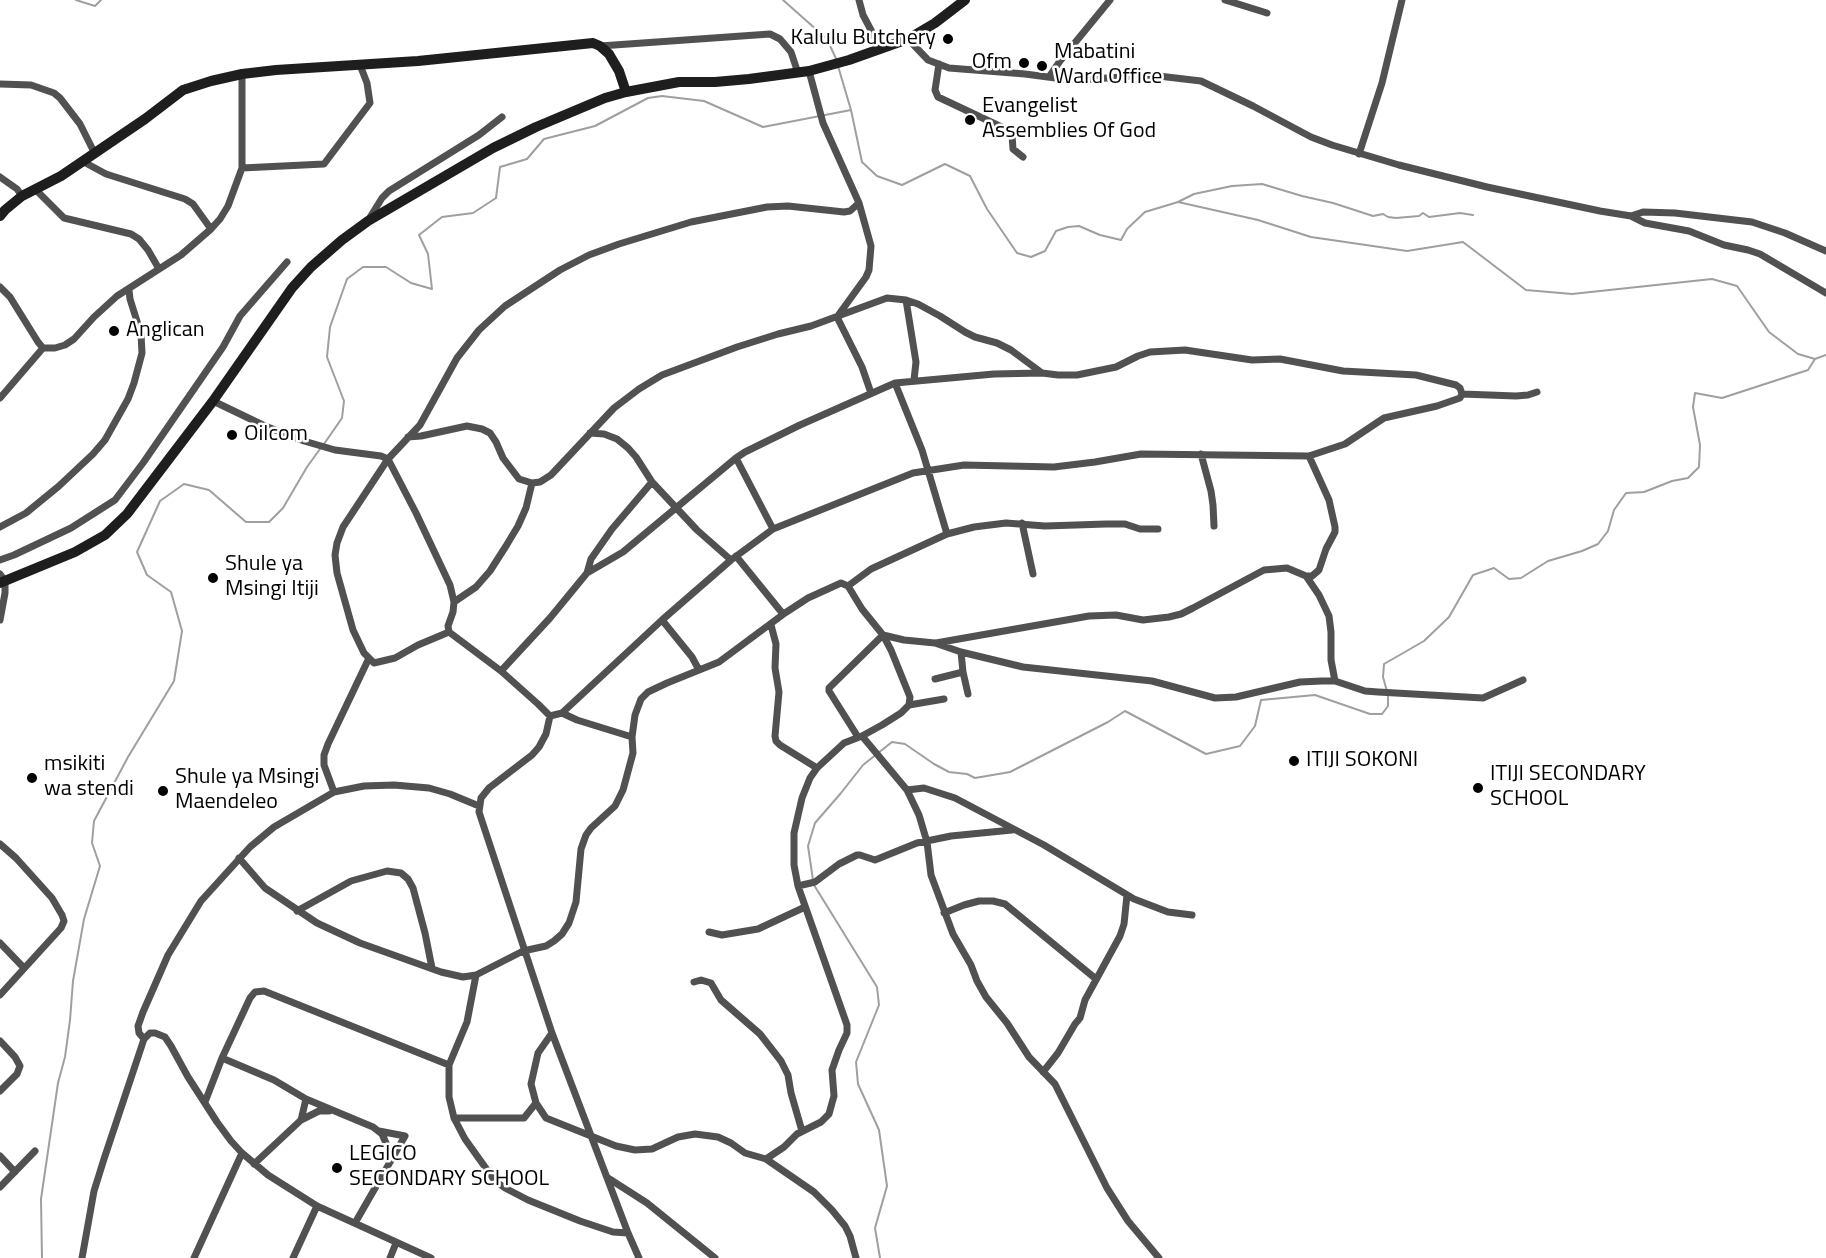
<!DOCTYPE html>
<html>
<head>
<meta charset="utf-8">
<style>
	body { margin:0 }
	canvas { display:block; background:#fff }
</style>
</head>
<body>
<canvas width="1826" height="1258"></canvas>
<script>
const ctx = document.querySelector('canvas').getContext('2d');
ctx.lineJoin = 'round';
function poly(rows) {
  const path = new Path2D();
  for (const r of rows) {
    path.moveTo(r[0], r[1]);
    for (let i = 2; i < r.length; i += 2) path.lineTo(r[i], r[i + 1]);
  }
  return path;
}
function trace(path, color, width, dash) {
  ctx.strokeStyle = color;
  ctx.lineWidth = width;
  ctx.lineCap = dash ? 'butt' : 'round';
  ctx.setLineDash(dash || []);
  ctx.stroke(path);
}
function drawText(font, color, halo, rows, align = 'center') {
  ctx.font = font + ' "Titillium Web",sans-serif';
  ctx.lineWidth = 5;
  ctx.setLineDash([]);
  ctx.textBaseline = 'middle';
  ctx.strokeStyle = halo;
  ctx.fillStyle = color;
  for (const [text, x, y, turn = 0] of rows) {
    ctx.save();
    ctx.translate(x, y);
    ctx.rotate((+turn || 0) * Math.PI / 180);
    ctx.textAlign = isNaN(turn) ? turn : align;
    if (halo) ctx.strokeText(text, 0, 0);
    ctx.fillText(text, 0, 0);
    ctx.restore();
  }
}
const stream = poly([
	[76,0,95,6,101,0],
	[783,0,827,39,837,61],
	[838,66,851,110,862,162,877,176,902,185,945,164,970,176,987,209,1017,253,1031,257,1045,251,1056,231,1068,227,1079,226,1100,235,1121,240,1127,229,1145,212,1178,202,1258,220,1311,237,1407,251,1463,242,1526,290,1572,294,1712,279,1737,286,1769,332,1798,354,1815,359],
	[1178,202,1194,194,1232,186,1262,184,1302,196,1333,203,1373,216,1383,214,1388,217,1396,218,1419,216,1423,213,1429,217,1460,213,1473,215],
	[324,444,342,418,344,401,327,357,330,327,347,279,363,267,386,267,411,283,432,289,428,254,419,235,442,217,473,213,496,198,500,167,527,159,544,139,595,126,648,98,662,96,704,101,763,127,851,110],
	[813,880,808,846,815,823,841,793,863,765,892,742,905,744,934,764,949,772,967,774,975,778,1010,772,1108,722,1125,711,1206,754,1240,746,1255,726,1261,700,1315,695,1370,714,1382,714,1388,706,1388,695,1383,677,1384,664,1424,641,1449,617,1473,575,1494,568,1509,579,1521,578,1548,561,1582,551,1598,544,1608,531,1614,510,1626,493,1644,492,1672,481,1688,478,1699,467,1700,445,1693,407,1695,393,1722,398,1808,370,1815,359,1826,355],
	[814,885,877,987,879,1005,856,1062,858,1084,879,1130,887,1186,875,1228,880,1258],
	[42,1258,41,1199,58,1083,65,1057,70,1020,73,981,84,919,100,866,92,843,94,821,128,757,174,681,182,631,171,592,147,575,137,552,160,501,184,484,209,490,246,522,269,522,283,508,307,467,320,449]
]);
const street = poly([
	[859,0,863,15,881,49],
	[1225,0,1267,13],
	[908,39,928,60,949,68,1025,74,1063,79,1078,80,1150,75,1201,81,1253,106,1311,137,1332,145,1399,165,1487,187,1600,211,1631,216,1643,212,1675,213,1752,222,1785,233,1826,251],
	[600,46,770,34,780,39,791,52,798,73],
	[939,64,935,90,938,97,1008,130,1012,135,1013,149,1023,157],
	[809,71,823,123,859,203,871,246,869,270,866,277,837,317,862,367,871,393],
	[1049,77,1060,61,1110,0],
	[0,84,31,85,54,93,60,98,80,124,94,152],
	[1359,154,1382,83,1402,0],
	[82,161,106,174,185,199,193,204,211,229],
	[242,168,324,164,370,103,367,83,360,65],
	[0,177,17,189,22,196],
	[36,190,64,218,131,234,139,239,148,250,159,269],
	[1631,216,1645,223,1689,231,1724,245,1748,250,1760,254,1826,293],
	[369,219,382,198,389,191,479,135,502,117],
	[0,287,10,297,38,342,43,348,55,348,65,345,74,339,94,317,117,296,181,255,211,229,220,219,228,206,242,168,242,74],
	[906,300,916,362,914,380],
	[895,383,922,450,947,534],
	[1462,394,1516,396,1528,395,1537,392],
	[0,398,43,348],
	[213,401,265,426,304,441,335,450,381,456,388,459,416,513,450,585,454,602,453,612,448,626,449,632,501,671,538,704,550,716,546,734,539,747,532,755,489,788,481,798,479,812,552,1033,628,1233,639,1258],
	[590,433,604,434,617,439,628,448,636,457,652,482,697,530,731,560],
	[408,437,421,436,467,426,482,429,490,433,496,442,503,458,519,479,532,483,540,482,551,475,614,408,639,389,662,375,737,347,778,334,811,326,887,298,906,300,918,304,940,316,965,332,975,337,997,343,1011,350,1042,373],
	[1201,454,1211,491,1213,505,1214,526],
	[736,458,773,529],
	[1022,523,1033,574],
	[0,527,26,513,59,486,93,454,105,440,128,399,134,383,142,353,141,334,130,299,129,290],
	[736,556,783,614],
	[0,560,14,555,71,528,115,500,143,463,223,347,240,316,287,262],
	[587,573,591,559,612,529,652,482],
	[0,574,5,581,5,593,0,620],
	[1306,576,1312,576,1319,570,1326,549,1335,532,1335,527,1329,500,1309,456],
	[848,586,871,569,947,534,974,527,1006,523,1045,526,1106,524,1125,524,1140,529,1158,529],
	[454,602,476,587,490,571,506,546,518,526,526,508,532,483],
	[662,620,692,657,699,670],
	[771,625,776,644,775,668,779,692,775,736,776,741,780,745,817,768],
	[449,632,418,645,395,658,374,663,364,653,353,630,337,573,335,555,337,543,343,527,388,459,420,425,457,358,479,330,505,306,560,270,589,255,619,244,691,222,767,207,788,206,844,212,850,211,859,203],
	[936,643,1089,616,1116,615,1143,620,1169,617,1181,614,1193,608,1264,570,1287,568,1306,576,1319,595,1329,616,1331,632,1331,660,1335,681],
	[961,652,963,672,968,694],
	[501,671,550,618,587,573,623,552,736,458,745,452,800,425,895,383,994,374,1042,373,1058,375,1077,375,1116,367,1138,356,1150,352,1185,350,1252,360,1280,359,1343,371,1416,375,1456,385,1460,388,1462,394,1460,398,1437,406,1384,418,1345,444,1309,456,1141,454,1095,462,1054,467,964,465,913,473,773,529,731,560,662,620,562,713,550,716],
	[935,679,963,672],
	[909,705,944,699],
	[562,713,577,720,632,737],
	[862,736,907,790,919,815,927,842,931,875,953,934,971,965,977,981,986,997,1007,1023,1029,1057,1055,1084,1107,1188,1128,1221,1159,1258],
	[907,790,924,788,955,798,1044,845,1134,899,1168,912,1192,915],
	[334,792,324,765,324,755,328,744,369,658],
	[0,844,16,858,52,898,62,915,64,921,61,928,51,939,0,995],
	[239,858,265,888,317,923,360,943,441,972,463,977,476,975,523,951,546,946,554,941,562,934,569,923,576,902,581,849,586,835,591,828,615,806,623,790,633,753,632,737,635,715,641,699,648,692,667,683,719,662,785,613,808,598,841,583,848,586,862,609,883,635,904,640,935,643,961,652,1023,667,1152,681,1215,698,1236,697,1300,682,1322,681,1335,681,1365,691,1378,692,1483,698,1523,680],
	[798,886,815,882,839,864,857,855,860,855,875,860,917,843,951,836,1012,830],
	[297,911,351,881,387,871,401,873,408,879,413,888,425,933,432,968],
	[944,913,964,905,979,901,993,901,1005,904,1096,979],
	[709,932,722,935,758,929,805,907],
	[0,943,24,968],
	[476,975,467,1022,449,1065,449,1097,454,1118,465,1139,495,1181,505,1188,528,1200,580,1221,613,1232,628,1233],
	[694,982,701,980,711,983,721,1000,760,1034,781,1061,788,1075,791,1093,802,1131],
	[552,1033,538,1053,531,1084,536,1103,546,1118,616,1146,635,1150,652,1149,678,1137,695,1134,718,1137,731,1143,745,1153,766,1159,814,1192,832,1210,845,1226,850,1236,856,1258],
	[144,1039,139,1033,138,1026,143,1012,168,955,201,901,250,847,274,827,334,792,364,786,394,785,429,788,450,794,479,806],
	[0,1041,15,1057,20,1066,17,1074,0,1091],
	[222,1058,274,1080,306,1099,373,1127,382,1134,392,1157],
	[1043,1072,1058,1053,1075,1024,1080,1018,1085,1000,1120,936,1124,924,1127,895],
	[205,1102,222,1058,250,998,255,992,264,991,449,1065],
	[454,1118,524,1118,536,1103],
	[301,1120,306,1099],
	[0,1156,15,1172],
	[766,1159,784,1147,797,1134,821,1122,829,1114,832,1103,834,1096,832,1070,839,1050,847,1033,847,1025,798,886,794,865,794,833,802,798,810,778,817,768,844,743,862,736,882,725,901,713,909,705,910,697,891,650,883,635,829,688,829,691,858,737],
	[254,1164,301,1120,319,1111,329,1111],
	[608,1178,647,1203,715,1258],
	[0,1187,35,1151],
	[355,1223,405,1136,379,1131],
	[82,1258,94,1191,104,1159,144,1039,150,1033,155,1033,165,1037,171,1046,188,1077,217,1122,231,1141,242,1153,268,1175,317,1206,431,1258],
	[194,1258,242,1153],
	[293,1258,317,1206],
	[390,1258,396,1243]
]);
const secondary = poly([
	[0,216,5,210,22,196,61,176,145,119,183,90,211,81,242,74,276,70,418,61,593,43,600,46,609,54,619,71,626,92],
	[0,583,75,552,105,535,127,514,213,401,292,288,311,267,342,240,368,221,493,148,536,127,605,98,626,92,679,82,715,82,749,79,809,71,849,60,908,39,935,23,965,0]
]);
const markers = [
	[948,39,6,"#000"],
	[1024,63,6,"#000"],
	[1042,66,6,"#000"],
	[970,120,6,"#000"],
	[114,331,6,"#000"],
	[232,435,6,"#000"],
	[213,578,6,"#000"],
	[1294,761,6,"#000"],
	[32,778,6,"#000"],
	[1478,788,6,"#000"],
	[163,791,6,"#000"],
	[337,1168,6,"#000"]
];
const poiNames = [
	["Kalulu Butchery",936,39,"right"],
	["Mabatini",1054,53],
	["Ward Office",1054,78],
	["Ofm",1012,63,"right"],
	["Evangelist",982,107],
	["Assemblies Of God",982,132],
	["Anglican",126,331],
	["Oilcom",244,435],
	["Shule ya",225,565],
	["Msingi Itiji",225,590],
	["ITIJI SOKONI",1306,761],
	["msikiti",44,765],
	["wa stendi",44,790],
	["ITIJI SECONDARY",1490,775],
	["SCHOOL",1490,800],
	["Shule ya Msingi",175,778],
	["Maendeleo",175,803],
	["LEGICO",349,1155],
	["SECONDARY SCHOOL",349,1180]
];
trace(stream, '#9f9f9f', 2);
trace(street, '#515151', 7);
trace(secondary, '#1e1e1e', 10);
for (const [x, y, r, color] of markers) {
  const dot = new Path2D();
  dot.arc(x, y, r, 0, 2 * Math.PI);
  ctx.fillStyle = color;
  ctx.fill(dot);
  trace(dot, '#fff', 2);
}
drawText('22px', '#000', '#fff', poiNames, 'left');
</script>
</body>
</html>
